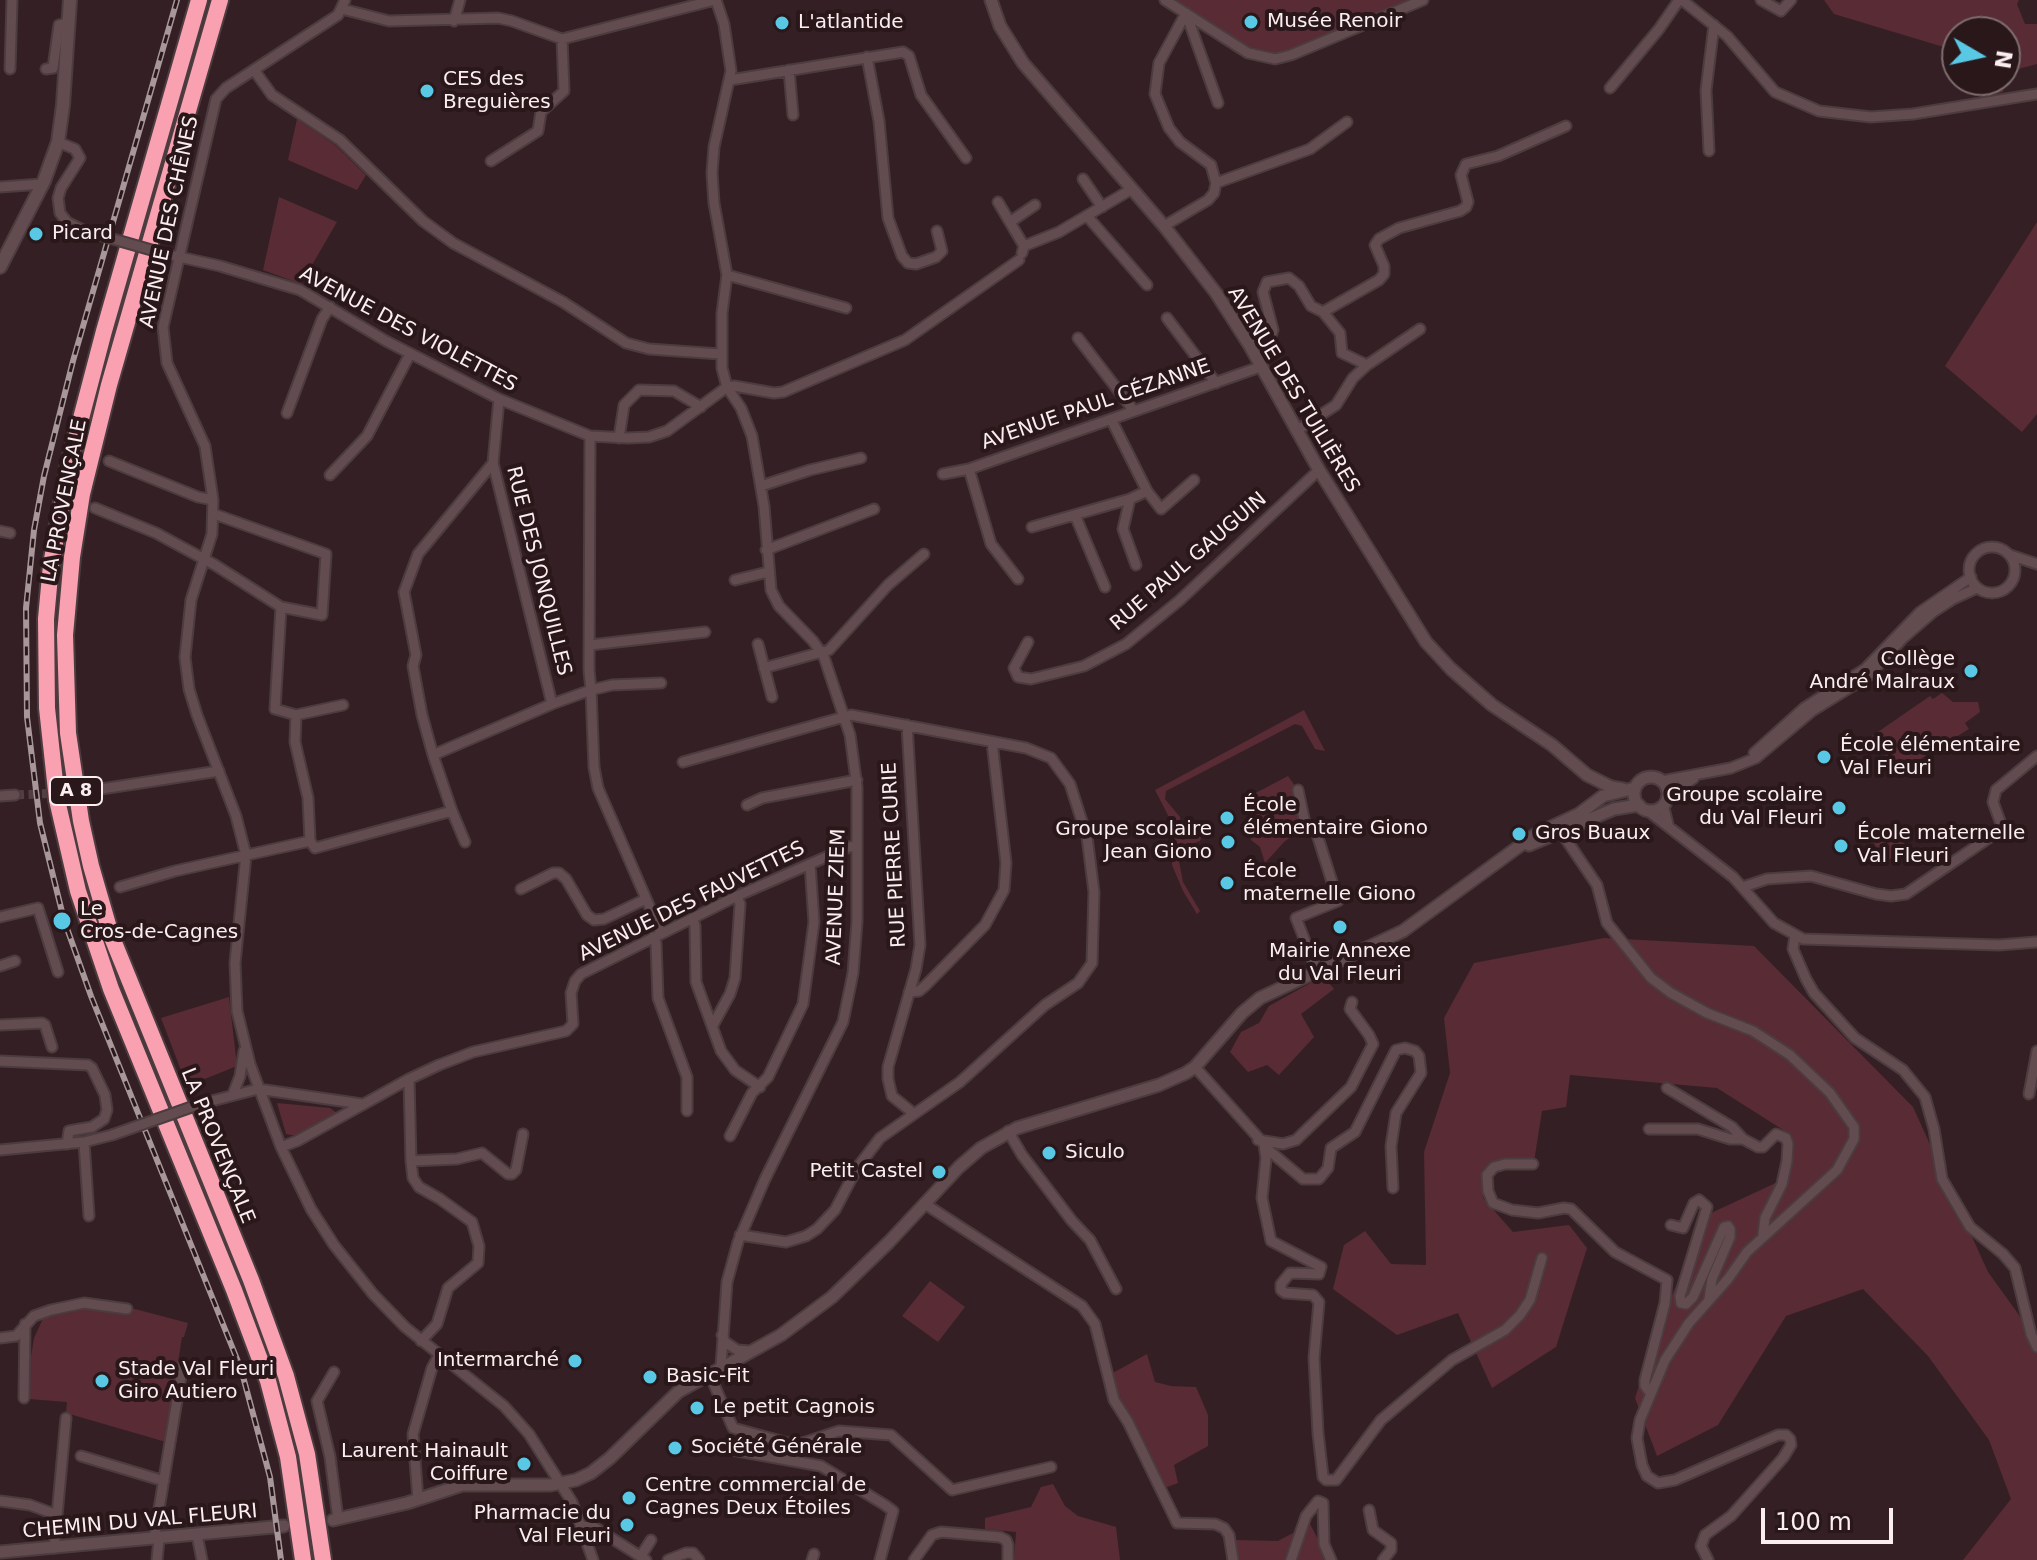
<!DOCTYPE html>
<html>
<head>
<meta charset="utf-8">
<style>
	body { margin:0 }
	#map { position:relative; width:2037px; height:1560px; overflow:hidden; background:#342024; font-family:"DejaVu Sans",sans-serif }
	canvas { display:block }
	.north { position:absolute; left:1941px; top:16px; width:80px; height:80px; box-sizing:border-box; background:#29171a; border:2px solid #7d6d70; border-radius:50%; rotate:99deg; font-size:22px; font-weight:700; line-height:32px; text-align:center; color:#fbeef0 }
	.north::after { content:''; display:block; margin:auto; width:28px; height:36px; background:#59c8e5; clip-path:polygon(50% 0,100% 100%,50% 72%,0 100%) }
	.scale { position:absolute; left:1761px; top:1508px; width:132px; height:36px; box-sizing:border-box; border:4px solid #fbeef0; border-top:0; padding-left:10px; font-size:24px; line-height:28px; white-space:nowrap; color:#fbeef0; -webkit-text-stroke:6px #29171a; paint-order:stroke }
</style>
</head>
<body>
<div id="map">
<canvas width="2037" height="1560"></canvas>
<div class="north">N</div>
<div class="scale">100 m</div>
</div>
<script>
const ctx = document.querySelector('canvas').getContext('2d');
ctx.lineJoin = 'round';
function fillPath(path, color) {
  ctx.fillStyle = color;
  ctx.fill(path, 'evenodd');
}
function poly(rows) {
  const path = new Path2D();
  for (const r of rows) {
    if (r.length === 3) {
      path.moveTo(r[0] + r[2], r[1]);
      path.arc(r[0], r[1], r[2], 0, 2 * Math.PI);
      continue;
    }
    path.moveTo(r[0], r[1]);
    for (let i = 2; i < r.length; i += 2) path.lineTo(r[i], r[i + 1]);
  }
  return path;
}
function trace(path, color, width, dash) {
  ctx.strokeStyle = color;
  ctx.lineWidth = width;
  ctx.lineCap = dash ? 'butt' : 'round';
  ctx.setLineDash(dash || []);
  ctx.stroke(path);
}
function drawText(font, color, halo, rows, align = 'center') {
  ctx.font = font + ' "DejaVu Sans",sans-serif';
  ctx.lineWidth = 8;
  ctx.setLineDash([]);
  ctx.textBaseline = 'middle';
  ctx.strokeStyle = halo;
  ctx.fillStyle = color;
  for (const [text, x, y, turn = 0] of rows) {
    ctx.save();
    ctx.translate(x, y);
    ctx.rotate((+turn || 0) * Math.PI / 180);
    ctx.textAlign = isNaN(turn) ? turn : align;
    if (halo) ctx.strokeText(text, 0, 0);
    ctx.fillText(text, 0, 0);
    ctx.restore();
  }
}
const green = poly([
	[1176,0,1407,0,1407,1,1289,54,1270,58,1249,50],
	[1824,0,2019,0,2017,4,2025,24,2037,24,2037,64,2007,72,2003,92,1981,97,1977,80,2005,80,2005,32,1957,32,1957,51,1834,14],
	[297,119,335,145,366,175,357,190,288,160],
	[279,197,337,222,301,284,263,270],
	[2037,222,2037,414,2022,432,1945,366],
	[1942,693,1953,702,1978,702,1980,712,1965,723,1969,729,1898,773,1872,736,1930,696,1933,699],
	[1304,710,1325,751,1315,749,1302,726,1295,724,1166,791,1165,799,1180,817,1182,840,1202,835,1200,841,1181,849,1179,861,1183,882,1200,911,1197,914,1183,891,1172,865,1175,829,1155,790],
	[1288,776,1298,790,1306,828,1285,841,1265,863,1260,847,1251,840,1248,825,1252,824,1248,797],
	[1896,827,1908,848,1885,862,1872,840],
	[1604,938,1754,946,1913,1107,1988,1272,2037,1340,2037,1560,1963,1560,2011,1499,1989,1440,1928,1356,1863,1289,1786,1316,1718,1425,1657,1456,1635,1398,1660,1323,1699,1233,1711,1213,1780,1181,1788,1133,1717,1088,1570,1075,1566,1107,1542,1111,1534,1162,1492,1161,1483,1198,1513,1232,1569,1225,1587,1248,1556,1347,1492,1388,1458,1313,1397,1335,1333,1289,1344,1245,1365,1231,1391,1264,1426,1265,1424,1152,1450,1073,1444,1018,1474,963],
	[1323,976,1334,989,1301,1014,1314,1037,1279,1075,1267,1065,1248,1072,1230,1052,1241,1032,1259,1023,1269,1006],
	[229,997,237,1066,187,1086,161,1018],
	[277,1103,330,1108,338,1114,296,1136,286,1134],
	[930,1281,965,1307,938,1342,902,1316],
	[84,1305,117,1311,135,1309,188,1323,184,1337,182,1337,166,1442,66,1413,67,1402,29,1399,30,1363,34,1338,46,1312],
	[1147,1354,1155,1382,1171,1386,1196,1387,1208,1415,1208,1446,1174,1465,1178,1483,1167,1487,1157,1479,1135,1426,1117,1398,1111,1374],
	[1053,1484,1065,1506,1078,1516,1116,1527,1120,1560,1014,1560,1016,1532,985,1529,985,1518,1031,1507,1041,1487],
	[1310,1524,1329,1560,1234,1560,1234,1540,1278,1541]
]);
const minorTunnel = poly([
	[15,795,81,792]
]);
const minor = poly([
	[345,0,338,15,226,88,216,99,163,327,167,363,205,446,213,500,212,534,191,600,185,657,189,689,197,715,236,816,246,855,235,963,237,1011,250,1064,281,1147,311,1209,334,1245,373,1294,405,1327,504,1406,529,1434,572,1502,593,1560],
	[716,0,724,24,731,71,714,147,712,173,714,203,727,275,722,313,722,368,727,387,741,408,752,436,764,506,771,590,779,606,813,641,824,657,850,735,857,787,857,922,853,973,843,1022,765,1179,738,1242,727,1282,721,1366],
	[1165,0,1248,53,1275,59,1291,55,1423,0],
	[1682,0,1727,36,1775,92,1819,111,1871,117,1913,114,2037,94],
	[1761,0,1781,11,1791,0],
	[342,9,389,21,498,18,512,21,562,39,715,0],
	[1186,13,1218,103],
	[454,21,460,0],
	[867,57,879,121,888,218,902,256,908,263,916,264,936,257,942,251,937,231],
	[10,69,12,0],
	[46,69,53,68,59,25,68,23],
	[254,70,272,95,340,140,423,221,453,243,563,302,626,343,649,349,720,354],
	[789,70,793,115],
	[730,80,903,52,909,56,921,95,966,158],
	[1610,88,1659,29,1679,0],
	[58,142,75,149,80,158,61,188,58,198,60,213,67,222,85,231],
	[1709,151,1706,90,1714,25],
	[491,161,538,131,541,112,564,91,562,39],
	[1083,179,1102,207],
	[1216,183,1310,149,1347,122],
	[0,187,42,184],
	[998,202,1024,246,1022,253],
	[1087,216,1147,285],
	[1010,222,1035,205],
	[1164,226,1208,200,1214,193,1216,183,1211,165,1180,142,1169,128,1155,94,1159,63,1186,13],
	[1024,246,1059,232,1132,189],
	[175,256,220,266,300,290,386,341,499,399,590,436,628,438,649,437,667,431,727,387,734,386,774,393,783,392,905,340,1019,260],
	[727,275,846,308],
	[1323,312,1340,333,1342,353,1367,365],
	[1167,318,1216,383],
	[1078,338,1134,411],
	[1250,346,1271,336,1273,330,1263,292,1267,282,1289,278,1299,286,1311,306,1323,312,1379,280,1384,274,1384,266,1375,245,1379,239,1399,228,1460,211,1466,207,1468,202,1461,175,1466,164,1498,156,1566,126],
	[499,399,493,463,552,704],
	[287,413,322,319,330,307],
	[1111,419,1147,491,1161,509,1194,480],
	[1296,431,1336,405,1353,378,1367,365,1420,329],
	[619,438,624,405,639,390,674,391,701,407],
	[109,461,198,497,213,500],
	[969,469,991,544,1018,579],
	[943,474,969,469,1260,367],
	[330,475,367,436,410,354],
	[761,486,810,470,861,458],
	[1130,499,1123,529,1136,565],
	[95,508,156,533,215,565,281,607,322,615,326,554,214,514],
	[1075,515,1105,587],
	[1032,527,1130,499,1147,491],
	[0,531,10,533],
	[1992,570,23],
	[766,550,874,509],
	[2010,555,2037,564],
	[735,580,768,572],
	[281,607,275,709,296,715,295,742,308,798,310,841],
	[1028,642,1014,668,1018,677,1031,679,1084,666,1126,644,1180,600,1319,470],
	[758,644,772,697],
	[590,645,705,632],
	[764,668,829,650,888,585,924,554],
	[661,683,612,685,591,690,594,767,598,788,661,933],
	[296,715,343,705],
	[907,725,920,945,916,969,888,1067,888,1079,892,1096,913,1113],
	[1754,753,1804,708,1865,669,1920,612,1971,577],
	[433,755,422,715,413,666,416,655,404,592,418,554,493,463],
	[683,762,851,715,1026,748,1051,758,1070,784,1087,837,1094,892,1092,963,1078,983,1045,1005,960,1082,880,1138,857,1168,835,1210,817,1229,806,1236,786,1242,740,1235],
	[1662,781,1731,768,1756,758,1812,711,1867,677,1903,638,1933,612,1953,599,1977,588],
	[1298,790,1306,828,1315,828,1338,901,1296,918,1316,969],
	[88,791,219,771],
	[0,796,15,795],
	[1667,797,1694,778],
	[747,805,762,798,857,780],
	[1663,805,1668,824],
	[1647,810,1733,877,1774,923,1803,939,1999,945,2037,942],
	[452,811,465,842],
	[1557,826,1597,885,1607,923,1651,978,1671,993,1707,1013,1753,1031,1790,1055,1830,1093,1854,1127,1854,1139,1837,1170,1747,1252,1728,1279,1689,1323,1665,1360,1640,1420,1637,1438,1642,1465,1647,1476,1658,1483,1675,1480,1778,1435,1786,1435,1790,1439,1791,1445,1783,1458,1731,1516,1705,1535,1701,1546,1708,1560],
	[120,887,175,871,310,841,315,848,452,811,433,755,552,704,591,690,589,670,590,436],
	[1743,887,1767,879,1811,876,1876,894,1891,896,1906,894,1999,831,2001,824,1993,802,1996,790,2037,756],
	[521,889,553,873,559,873,566,879,587,915,594,920,604,919,646,899],
	[0,917,38,908,58,972],
	[693,918,695,926,696,982,721,1051,735,1070,760,1087],
	[1795,936,1793,949,1806,979,1814,993,1855,1038,1903,1070,1925,1097,1934,1129,1942,1179,1970,1227,2003,1254,2015,1268,2031,1334,2037,1347],
	[653,937,656,943,658,998,687,1077,687,1111],
	[0,966,15,961],
	[909,992,919,991,925,986,985,925,1004,890,1006,863,992,742],
	[0,1025,42,1023,45,1025,52,1047],
	[713,1025,730,994,735,978,740,904,737,896],
	[0,1061,88,1065,92,1068,105,1095,107,1110,104,1119,92,1127,69,1131,67,1144],
	[1195,1067,1264,1144,1266,1158,1262,1198,1271,1241,1321,1267,1319,1274,1290,1273,1281,1284,1281,1290,1285,1293,1313,1295,1319,1302,1314,1358,1318,1433,1323,1477,1326,1480,1336,1480,1381,1420,1452,1360,1505,1330,1520,1315,1530,1300,1542,1258],
	[409,1079,411,1161,457,1159,482,1153,508,1174,512,1174,516,1170,523,1134],
	[1667,1088,1732,1127,1743,1139,1758,1147,1763,1147,1776,1134,1786,1138,1788,1144,1787,1161,1782,1184,1765,1218,1763,1235],
	[233,1094,240,1076,244,1051],
	[2029,1094,2037,1051],
	[200,1104,258,1089,362,1104],
	[1649,1129,1698,1129,1730,1139,1743,1139],
	[1008,1131,1022,1155,1072,1221,1090,1240,1116,1289],
	[730,1136,752,1093,768,1077,803,1004,814,922,810,864],
	[1258,1140,1283,1144,1296,1140,1351,1087,1373,1044,1369,1035,1350,1009,1352,1002],
	[84,1142,89,1216],
	[281,1147,297,1141,409,1079,439,1065,473,1052,566,1031,573,1024,571,993,575,981,581,974,737,896,849,847,857,846],
	[1266,1148,1303,1179,1319,1179,1328,1168,1331,1148,1355,1132,1396,1050,1405,1048,1415,1051,1419,1056,1421,1073,1396,1113,1391,1146,1393,1188],
	[0,1150,84,1142,112,1135],
	[411,1161,413,1178,419,1187,440,1199,472,1222,479,1246,478,1263,448,1288,437,1324,421,1341],
	[1533,1164,1505,1164,1494,1167,1487,1175,1488,1191,1493,1203,1512,1210,1538,1213,1564,1208,1571,1209,1615,1252,1667,1280,1665,1303,1645,1380,1645,1386,1650,1393],
	[925,1204,1082,1306,1095,1324,1114,1400,1128,1422,1177,1523,1215,1524,1224,1528,1229,1535,1233,1560],
	[1671,1225,1683,1228,1694,1203,1699,1200,1707,1207,1680,1296,1681,1303,1686,1304,1693,1297,1724,1227,1728,1226,1730,1229,1730,1237,1712,1279,1709,1299],
	[722,1335,725,1342,737,1350,750,1351],
	[0,1338,16,1336,34,1316,51,1310,84,1303,127,1309],
	[334,1372,317,1401,330,1457,338,1519],
	[709,1373,733,1428,788,1443,803,1443,839,1431,891,1435,952,1490,1051,1467],
	[24,1398,25,1324],
	[732,1450,821,1466,885,1505,893,1511,880,1560],
	[81,1456,164,1481],
	[418,1499,413,1434,432,1368,439,1355],
	[0,1501,30,1505,57,1515],
	[1369,1510,1373,1530,1391,1543,1391,1550,1383,1560],
	[580,1526,594,1527,646,1560],
	[197,1535,202,1560],
	[154,1539,183,1364],
	[54,1548,66,1418],
	[641,1556,651,1540],
	[157,1560,159,1539],
	[668,1560,686,1553,693,1553,699,1560],
	[812,1560,814,1554],
	[914,1560,932,1535,941,1532,1000,1537,1006,1540,1008,1545,1008,1560],
	[1291,1560,1306,1516,1318,1501,1323,1503,1324,1544,1331,1560]
]);
const tertiary = poly([
	[991,0,1000,26,1023,63,1164,226,1216,293,1250,346,1319,470,1426,642,1451,669,1492,705,1552,745,1587,775,1611,787,1623,789],
	[1651,794,17],
	[1529,845,1614,809,1639,805],
	[333,1520,407,1503,462,1485,551,1485,576,1480,591,1473,610,1458,678,1392,781,1335,832,1297,889,1242,959,1167,981,1148,1017,1128,1159,1085,1186,1073,1195,1067,1242,1013,1260,998,1403,931,1536,834,1579,814,1603,796,1635,788],
	[0,1552,284,1526]
]);
const secondary = poly([
	[0,267,44,181,58,142,63,105,70,0]
]);
const motorway = poly([
	[199,0,104,331,69,464,51,565,46,619,47,708,57,800,78,891,111,989,234,1290,268,1381,288,1457,303,1560],
	[220,0,109,385,82,494,72,557,65,635,68,733,81,821,91,866,111,935,251,1280,286,1376,307,1454,323,1560]
]);
const rail = poly([
	[177,0,73,361,44,476,34,530,26,608,27,717,40,823,64,920,91,996,241,1369,270,1477,281,1560]
]);
const minorBridge = poly([
	[85,231,169,255],
	[112,1135,200,1104]
]);
const markers = [
	[1251,22,8,"#59c8e5"],
	[782,23,8,"#59c8e5"],
	[427,91,8,"#59c8e5"],
	[36,234,8,"#59c8e5"],
	[1971,671,8,"#59c8e5"],
	[1824,757,8,"#59c8e5"],
	[1839,808,8,"#59c8e5"],
	[1227,818,8,"#59c8e5"],
	[1519,834,8,"#59c8e5"],
	[1228,842,8,"#59c8e5"],
	[1841,846,8,"#59c8e5"],
	[1227,883,8,"#59c8e5"],
	[62,921,10,"#59c8e5"],
	[1340,927,8,"#59c8e5"],
	[1049,1153,8,"#59c8e5"],
	[939,1172,8,"#59c8e5"],
	[575,1361,8,"#59c8e5"],
	[650,1377,8,"#59c8e5"],
	[102,1381,8,"#59c8e5"],
	[697,1408,8,"#59c8e5"],
	[675,1448,8,"#59c8e5"],
	[524,1464,8,"#59c8e5"],
	[629,1498,8,"#59c8e5"],
	[627,1525,8,"#59c8e5"]
];
const shields = [
	[76,791,52]
];
const shieldNames = [
	["A 8",76,791]
];
const poiNames = [
	["Musée Renoir",1267,22],
	["L'atlantide",798,23],
	["CES des",443,80],
	["Breguières",443,103],
	["Picard",52,234],
	["Collège",1955,660,"right"],
	["André Malraux",1955,683,"right"],
	["École élémentaire",1840,746],
	["Val Fleuri",1840,769],
	["Groupe scolaire",1823,796,"right"],
	["du Val Fleuri",1823,819,"right"],
	["École",1243,806],
	["élémentaire Giono",1243,829],
	["Groupe scolaire",1212,830,"right"],
	["Jean Giono",1212,853,"right"],
	["Gros Buaux",1535,834],
	["École maternelle",1857,834],
	["Val Fleuri",1857,857],
	["École",1243,872],
	["maternelle Giono",1243,895],
	["Le",80,910],
	["Cros-de-Cagnes",80,933],
	["Mairie Annexe",1340,952,"center"],
	["du Val Fleuri",1340,975,"center"],
	["Siculo",1065,1153],
	["Petit Castel",923,1172,"right"],
	["Intermarché",559,1361,"right"],
	["Stade Val Fleuri",118,1370],
	["Giro Autiero",118,1393],
	["Basic-Fit",666,1377],
	["Le petit Cagnois",713,1408],
	["Société Générale",691,1448],
	["Laurent Hainault",508,1452,"right"],
	["Coiffure",508,1475,"right"],
	["Centre commercial de",645,1486],
	["Cagnes Deux Étoiles",645,1509],
	["Pharmacie du",611,1514,"right"],
	["Val Fleuri",611,1537,"right"]
];
const streetNames = [
	["AVENUE DES CHÊNES",170,222,-78],
	["AVENUE DES VIOLETTES",408,330,28],
	["AVENUE DES TUILIÈRES",1293,390,59],
	["AVENUE PAUL CÉZANNE",1096,405,-19],
	["LA PROVENÇALE",65,501,-79],
	["RUE PAUL GAUGUIN",1189,562,-41],
	["RUE DES JONQUILLES",538,571,76],
	["RUE PIERRE CURIE",895,855,-93],
	["AVENUE ZIEM",837,897,-88],
	["AVENUE DES FAUVETTES",692,902,-26],
	["LA PROVENÇALE",217,1146,68],
	["CHEMIN DU VAL FLEURI",140,1522,-5]
];
fillPath(green, '#582b35');
trace(minorTunnel, '#523f43', 9, [9, 4.5]);
trace(minor, '#4c3c3f', 13);
trace(tertiary, '#4c3c3f', 15);
trace(secondary, '#4c3c3f', 16);
trace(motorway, '#4c3c3f', 20);
trace(minor, '#634c50', 9);
trace(tertiary, '#634c50', 11);
trace(secondary, '#634c50', 12);
trace(motorway, '#f9a0b1', 16);
trace(rail, '#a7979a', 6);
trace(rail, '#29171a', 3, [9]);
trace(minorBridge, '#4c3c3f', 13, []);
trace(minorBridge, '#634c50', 9);
for (const [x, y, r, color] of markers) {
  const dot = new Path2D();
  dot.arc(x, y, r, 0, 2 * Math.PI);
  ctx.fillStyle = color;
  ctx.fill(dot);
  trace(dot, '#29171a', 3);
}
for (const [x, y, w] of shields) {
  const box = new Path2D();
  box.roundRect(x - w / 2, y - 14, w, 28, 6);
  ctx.fillStyle = '#29171a';
  ctx.fill(box);
  trace(box, '#fbeef0', 2);
}
drawText('bold 18px', '#fbeef0', null, shieldNames);
drawText('20px', '#fbeef0', '#29171a', poiNames, 'left');
drawText('20px', '#fbeef0', '#29171a', streetNames);
</script>
</body>
</html>
